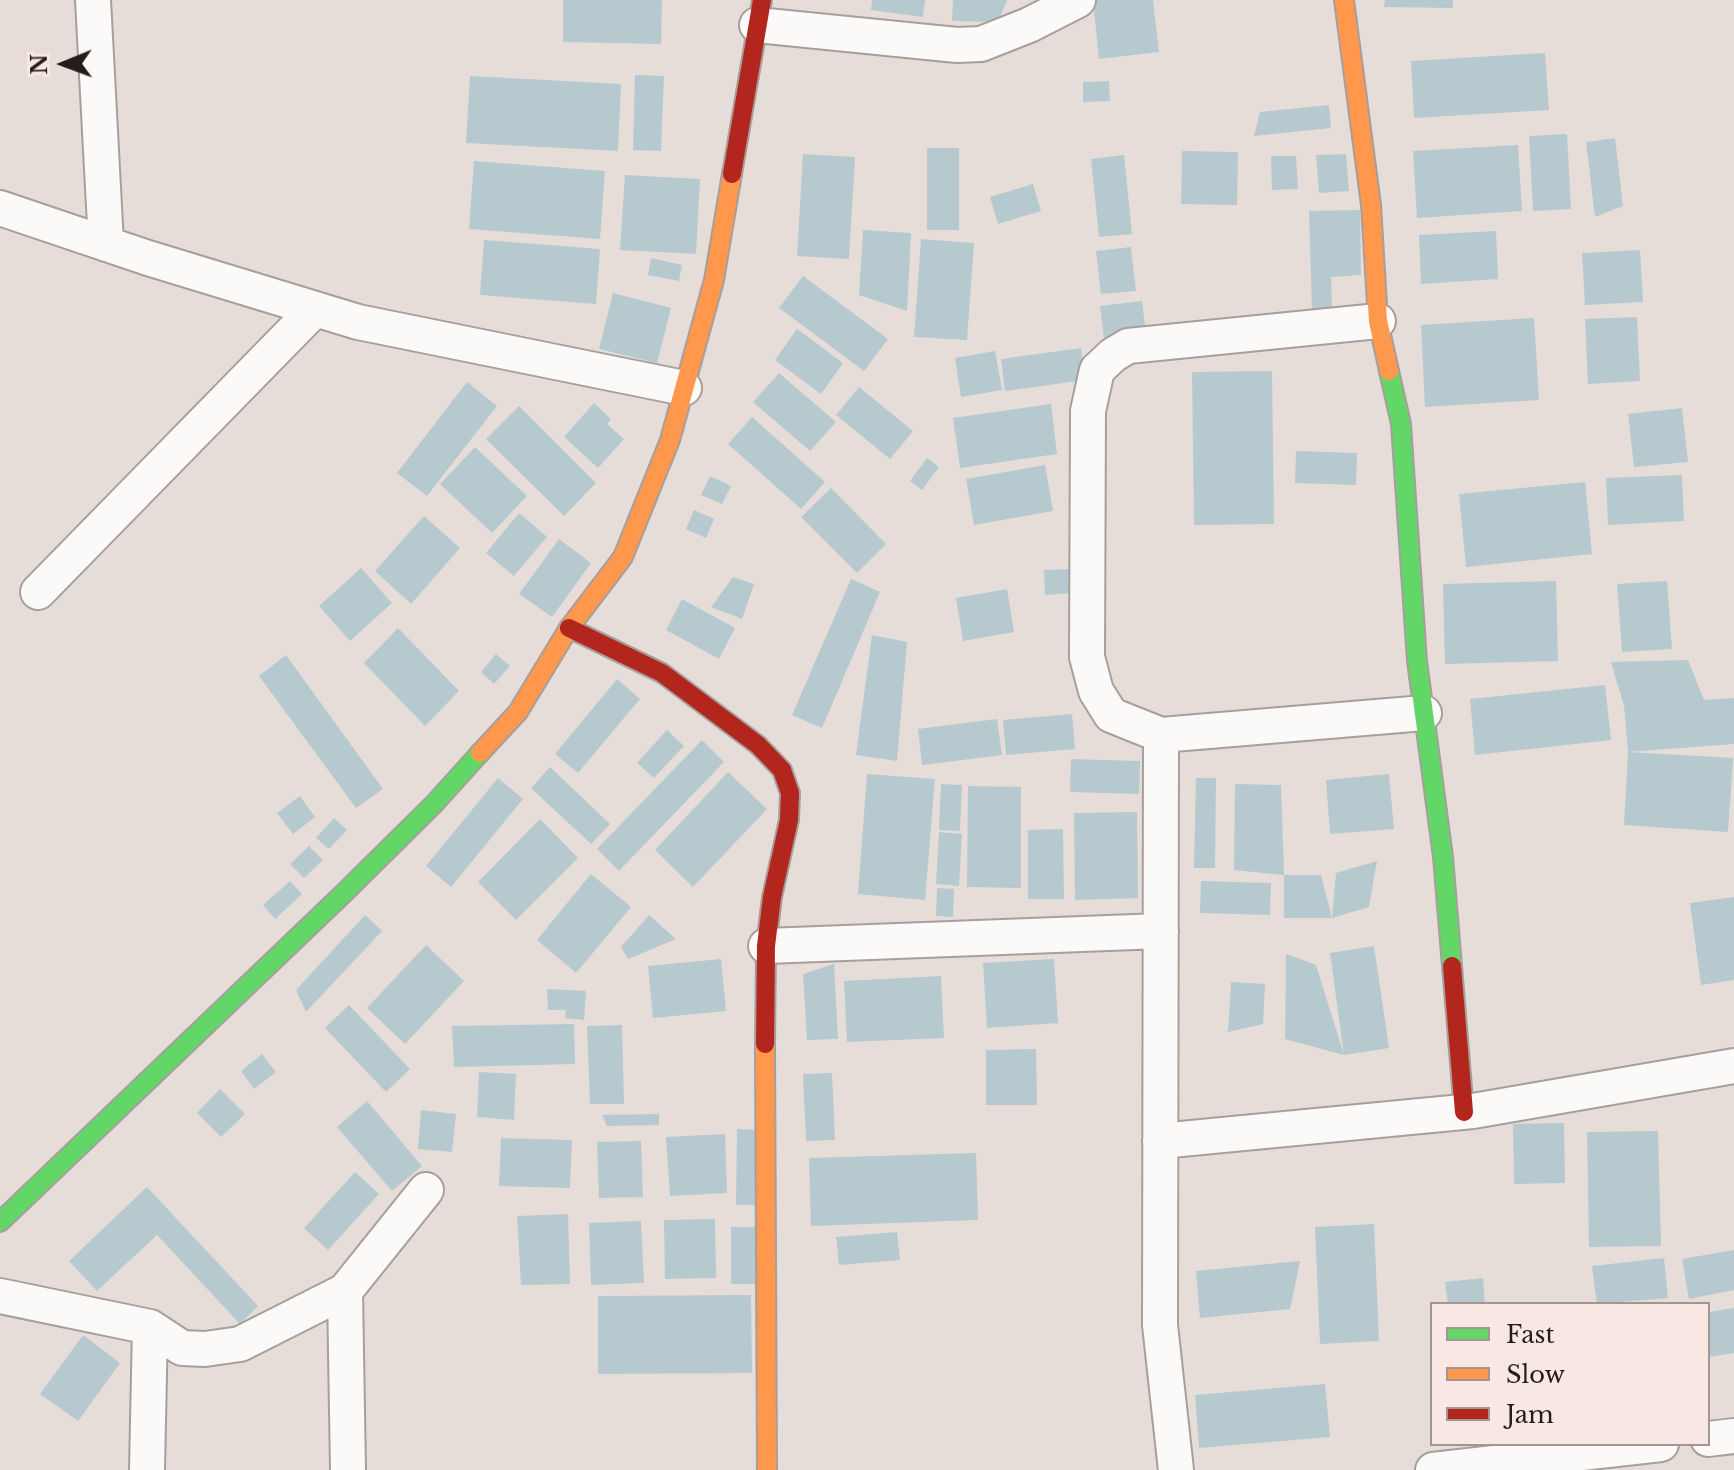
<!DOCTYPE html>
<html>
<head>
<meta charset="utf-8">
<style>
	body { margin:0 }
	#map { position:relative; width:1734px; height:1470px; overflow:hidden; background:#e6ddd9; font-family:"Libre Baskerville",serif }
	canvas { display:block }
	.legend { position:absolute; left:1430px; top:1302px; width:280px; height:144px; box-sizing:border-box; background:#f8e7e2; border:2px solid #a39692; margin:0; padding:10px 14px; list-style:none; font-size:24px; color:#231d1b }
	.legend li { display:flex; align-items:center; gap:16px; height:40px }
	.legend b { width:40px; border:2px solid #a39692 }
	.north { position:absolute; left:24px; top:24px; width:80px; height:80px; -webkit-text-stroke:6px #f8e7e2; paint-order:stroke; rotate:269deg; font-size:22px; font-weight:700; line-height:32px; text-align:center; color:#231d1b }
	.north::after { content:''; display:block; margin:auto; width:28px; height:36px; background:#231d1b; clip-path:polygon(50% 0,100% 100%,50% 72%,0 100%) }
</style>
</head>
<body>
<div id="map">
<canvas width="1734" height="1470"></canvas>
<ul class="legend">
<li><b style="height:10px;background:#63d668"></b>Fast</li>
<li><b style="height:10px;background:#ff974d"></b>Slow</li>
<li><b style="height:10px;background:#b3261e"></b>Jam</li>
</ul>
<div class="north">N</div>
</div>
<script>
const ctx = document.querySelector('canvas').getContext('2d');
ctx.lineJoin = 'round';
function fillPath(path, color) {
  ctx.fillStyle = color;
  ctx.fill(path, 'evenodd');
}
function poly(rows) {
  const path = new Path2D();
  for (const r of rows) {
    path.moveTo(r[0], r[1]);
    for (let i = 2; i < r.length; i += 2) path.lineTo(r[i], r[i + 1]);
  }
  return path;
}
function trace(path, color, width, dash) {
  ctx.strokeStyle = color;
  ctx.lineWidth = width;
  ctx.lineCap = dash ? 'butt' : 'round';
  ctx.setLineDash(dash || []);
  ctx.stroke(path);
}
const building = poly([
	[563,0,662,0,661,44,563,42],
	[872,0,925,0,923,17,871,10],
	[953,0,1007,0,998,22,952,21],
	[1093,0,1153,0,1159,52,1099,59],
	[1385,0,1453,0,1453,8,1384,7],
	[1545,53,1549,110,1414,118,1411,61],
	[635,75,664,76,661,151,633,150],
	[470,76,621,84,618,151,466,143],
	[1109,81,1110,101,1083,102,1083,82],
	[1329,105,1331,128,1254,136,1260,112],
	[1567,134,1571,209,1533,211,1529,136],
	[1615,138,1623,206,1595,217,1586,142],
	[1518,145,1522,211,1417,218,1413,151],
	[927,148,959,148,959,230,927,230],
	[1182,151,1238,152,1237,205,1181,204],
	[803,154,855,157,849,259,797,256],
	[1346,154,1349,191,1319,193,1316,155],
	[1124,155,1132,234,1099,237,1091,159],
	[1271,156,1296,156,1298,189,1272,190],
	[474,161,605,171,600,239,469,229],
	[625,175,700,179,696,254,620,250],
	[1033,184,1041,211,998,224,990,197],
	[1360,210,1361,275,1331,277,1332,309,1312,309,1309,211],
	[863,230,911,233,907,311,859,295],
	[1496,231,1498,279,1421,284,1419,235],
	[921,239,974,243,967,340,914,337],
	[484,240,600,249,596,304,480,295],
	[1131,247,1136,291,1101,294,1096,251],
	[1640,250,1643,302,1585,305,1582,253],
	[651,258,682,265,679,281,648,275],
	[803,276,888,339,864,371,779,308],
	[613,293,671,308,657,363,599,349],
	[1142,301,1146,334,1104,338,1100,306],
	[1637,317,1640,381,1588,384,1585,319],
	[1534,318,1539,400,1425,407,1421,325],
	[797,329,843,363,821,394,775,360],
	[1081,348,1085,380,1005,391,1001,359],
	[995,351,1002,390,961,397,955,358],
	[1272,371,1274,524,1194,525,1192,372],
	[779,373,836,422,810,451,753,402],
	[467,382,497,406,427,496,397,473],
	[859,387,913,431,890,459,836,415],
	[594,403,611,419,607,424,624,439,598,468,564,437],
	[1051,404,1057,454,960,468,953,418],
	[519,406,596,483,564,516,486,439],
	[1682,408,1688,462,1634,467,1628,414],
	[752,417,825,482,801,509,728,444],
	[475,447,527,496,492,533,440,484],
	[1296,451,1357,453,1356,485,1295,483],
	[927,458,939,467,922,490,910,481],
	[1045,465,1053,511,974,525,966,479],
	[1682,475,1684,521,1608,525,1606,478],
	[710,476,731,486,722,504,701,495],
	[1585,482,1592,554,1466,567,1459,494],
	[831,488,886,544,857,573,801,517],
	[694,510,714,519,706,538,686,529],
	[519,513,547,537,514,576,486,553],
	[424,516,460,548,411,604,375,571],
	[559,539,591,563,552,617,519,594],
	[361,568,392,603,350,641,319,606],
	[1074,569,1076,593,1045,595,1044,570],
	[733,577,754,584,742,619,711,607],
	[851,579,880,592,822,728,792,715],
	[1556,581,1558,661,1445,664,1443,584],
	[1667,581,1672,649,1622,652,1617,584],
	[1007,589,1014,632,963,641,956,598],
	[682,599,735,628,719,659,666,630],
	[398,628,459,691,425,726,364,663],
	[872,635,907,642,897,761,856,755],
	[496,654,510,666,494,684,481,672],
	[286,655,383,789,356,808,259,676],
	[1688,660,1704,700,1734,698,1734,744,1628,752,1733,758,1728,832,1624,825,1628,752,1624,706,1611,662],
	[617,679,640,699,578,773,555,754],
	[1605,685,1611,740,1475,755,1470,699],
	[1072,714,1075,749,1006,755,1003,720],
	[997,719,1002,755,922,765,918,729],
	[667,730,684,746,654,778,637,763],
	[702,740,724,762,619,871,597,849],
	[1071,759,1140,761,1139,794,1070,792],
	[550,767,610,824,591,844,531,788],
	[728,772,767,809,693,887,655,850],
	[867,774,935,779,925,900,858,894],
	[1389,774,1394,829,1330,834,1326,780],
	[498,778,523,799,451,887,426,866],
	[1196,778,1216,778,1215,868,1194,868],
	[941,784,962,785,960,831,939,830],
	[1235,784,1281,785,1284,875,1234,870],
	[968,786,1021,787,1021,888,967,887],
	[300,796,315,817,293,834,277,813],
	[1137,812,1138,898,1075,900,1074,813],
	[334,818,347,830,329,849,316,838],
	[540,819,578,858,516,920,478,882],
	[1063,829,1064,899,1028,899,1028,830],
	[939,832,962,834,959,886,936,884],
	[309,846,323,860,304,878,290,864],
	[1377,861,1369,907,1332,918,1336,873],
	[591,874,631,907,576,973,537,940],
	[1284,875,1321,875,1332,918,1284,918],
	[290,881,302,894,275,919,263,905],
	[1201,881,1271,883,1270,915,1200,913],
	[937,888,954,889,953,917,936,916],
	[1734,897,1734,980,1701,985,1690,903],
	[365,915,382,931,306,1012,296,990],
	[649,915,676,939,628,959,621,947],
	[426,945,464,981,405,1044,367,1008],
	[1374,946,1389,1048,1344,1055,1285,1039,1286,954,1316,965,1344,1055,1330,953],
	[721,959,726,1011,653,1018,648,966],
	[1054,959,1058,1023,987,1028,983,963],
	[834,964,838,1039,807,1040,803,974],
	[941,976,944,1038,847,1042,844,981],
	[1231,982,1265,984,1263,1024,1228,1032],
	[547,989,586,991,584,1020,565,1018,566,1010,548,1010],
	[349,1005,410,1069,386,1092,325,1028],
	[574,1024,575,1064,454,1067,452,1026],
	[622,1025,624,1104,590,1104,587,1026],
	[1036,1049,1037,1105,986,1105,986,1050],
	[262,1054,276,1072,254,1089,241,1071],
	[479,1072,516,1074,514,1120,477,1117],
	[832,1073,835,1140,806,1141,803,1074],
	[220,1089,245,1114,221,1137,197,1113],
	[367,1101,422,1166,392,1191,337,1127],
	[421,1110,456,1114,452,1152,418,1149],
	[659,1114,659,1125,607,1126,602,1115],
	[1564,1123,1565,1183,1514,1184,1513,1124],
	[737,1129,763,1130,762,1205,736,1205],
	[1658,1131,1661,1246,1589,1247,1587,1132],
	[725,1134,727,1193,670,1196,666,1137],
	[501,1138,572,1140,570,1188,499,1186],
	[641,1141,643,1197,599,1198,597,1142],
	[976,1153,978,1220,811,1226,809,1158],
	[355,1172,379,1194,328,1250,304,1228],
	[147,1187,258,1306,240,1324,157,1235,97,1291,69,1261],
	[568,1214,570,1284,521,1285,517,1216],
	[715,1219,716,1278,665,1279,664,1220],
	[641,1221,644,1283,591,1285,589,1223],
	[1374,1224,1379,1341,1320,1344,1315,1227],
	[731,1227,758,1227,757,1284,731,1284],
	[897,1232,900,1260,839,1265,836,1237],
	[1734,1250,1734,1290,1689,1299,1682,1259],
	[1664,1258,1668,1298,1597,1304,1592,1266],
	[1300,1261,1290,1309,1200,1318,1196,1271],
	[1483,1278,1485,1304,1448,1304,1445,1282],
	[751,1295,752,1373,598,1374,598,1296],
	[1734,1308,1734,1353,1708,1357,1708,1312],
	[83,1335,120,1363,78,1421,40,1394],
	[1325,1384,1330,1437,1199,1448,1195,1395]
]);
const street = poly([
	[93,0,106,244],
	[757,25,957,45,981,44,1029,25,1078,0],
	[0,208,148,258,358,322,684,388],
	[1378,321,1128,346,1113,355,1097,370,1088,411,1087,657,1096,691,1111,715,1161,735,1424,713],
	[38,592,315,309],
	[1161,735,1160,1325,1176,1470],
	[766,946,1161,931],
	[1160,1141,1473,1111,1734,1066],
	[345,1291,348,1470],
	[0,1296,150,1327,182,1348,205,1349,240,1344,345,1291,426,1190],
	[1708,1439,1734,1436],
	[147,1470,150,1327],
	[1433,1470,1661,1444]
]);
const fast = poly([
	[1389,371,1401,424,1417,661,1443,857,1452,966],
	[0,1222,344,893,434,804,480,753]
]);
const slow = poly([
	[1344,0,1371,205,1378,321,1389,371],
	[480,753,518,712,569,628,623,557,670,440,714,280,732,174],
	[765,1044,767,1470]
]);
const jam = poly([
	[732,174,762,0],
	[569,628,662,673,758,745,782,770,790,793,789,820,772,897,766,946,765,1044],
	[1452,966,1464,1112]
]);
fillPath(building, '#b6c9cf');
trace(street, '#a69f9c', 38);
trace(fast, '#a69f9c', 22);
trace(slow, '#a69f9c', 22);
trace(jam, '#a69f9c', 22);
trace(street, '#fbfaf9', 34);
trace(fast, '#63d668', 18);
trace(slow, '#ff974d', 18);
trace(jam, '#b3261e', 18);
</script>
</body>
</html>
